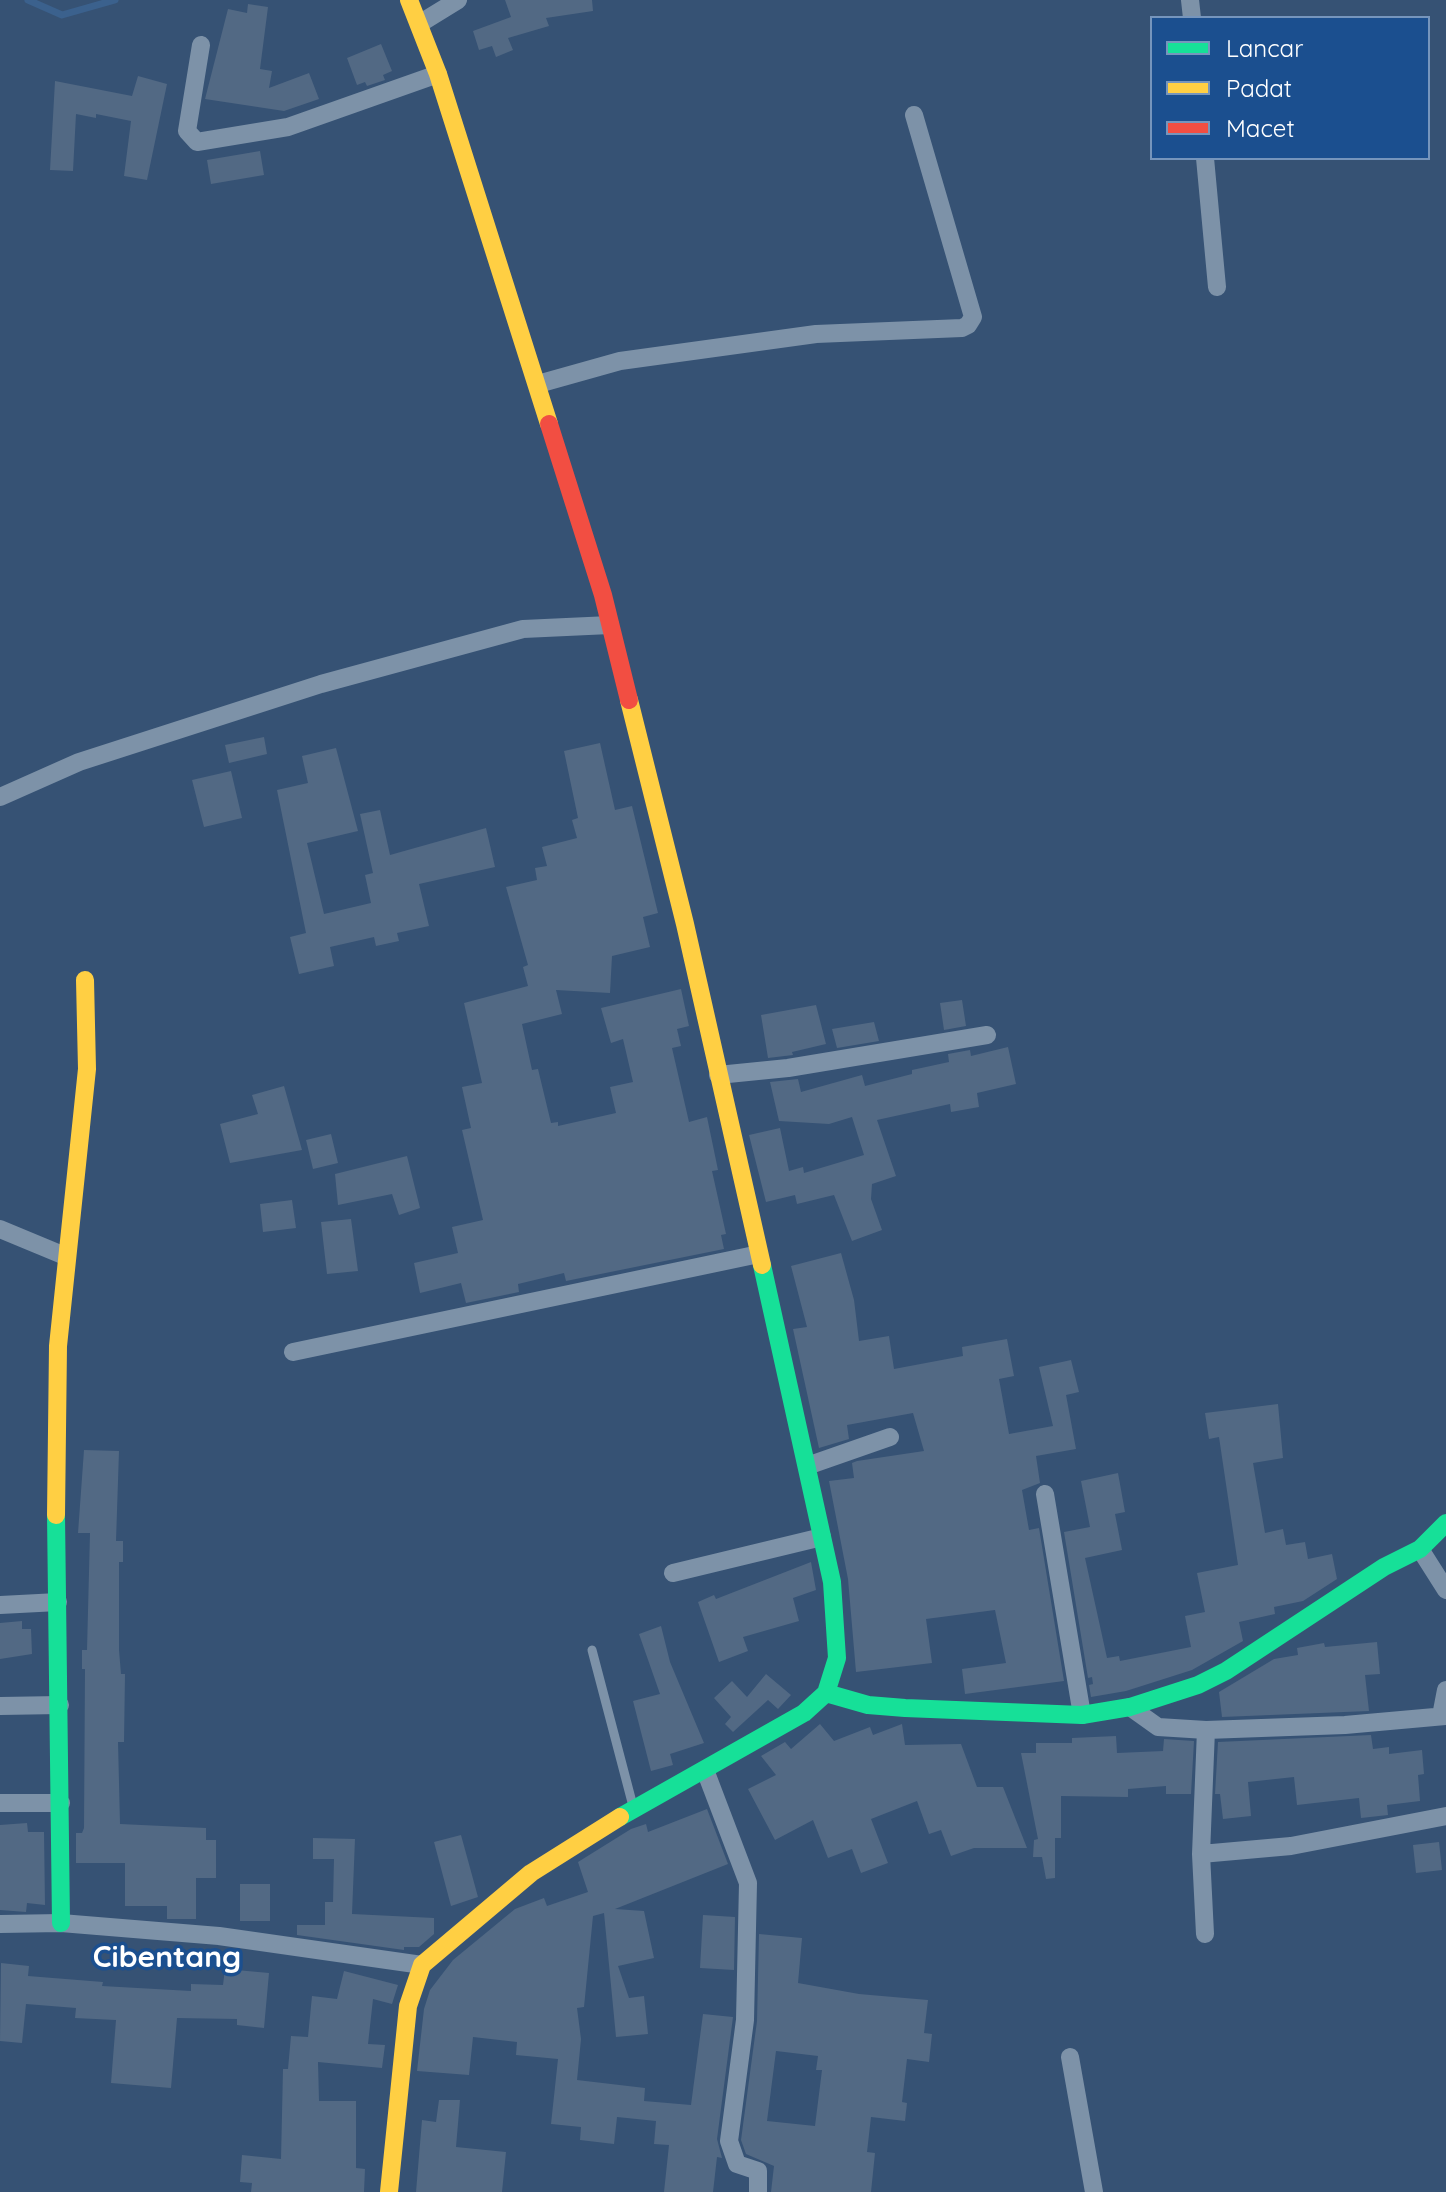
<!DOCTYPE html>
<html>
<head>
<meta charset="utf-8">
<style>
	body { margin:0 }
	#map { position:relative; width:1446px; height:2192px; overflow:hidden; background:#365274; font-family:Quicksand,sans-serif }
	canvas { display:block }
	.legend { position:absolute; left:1150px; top:16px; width:280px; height:144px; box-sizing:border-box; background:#1b4f8f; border:2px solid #7695bc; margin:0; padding:10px 14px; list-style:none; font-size:24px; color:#fff }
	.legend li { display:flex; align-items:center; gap:16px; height:40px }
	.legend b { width:40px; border:2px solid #7695bc }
</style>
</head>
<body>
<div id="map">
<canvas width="1446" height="2192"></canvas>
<ul class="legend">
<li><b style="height:10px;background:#16e098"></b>Lancar</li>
<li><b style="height:10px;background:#ffcf43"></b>Padat</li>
<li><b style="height:10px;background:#f24e42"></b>Macet</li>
</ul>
</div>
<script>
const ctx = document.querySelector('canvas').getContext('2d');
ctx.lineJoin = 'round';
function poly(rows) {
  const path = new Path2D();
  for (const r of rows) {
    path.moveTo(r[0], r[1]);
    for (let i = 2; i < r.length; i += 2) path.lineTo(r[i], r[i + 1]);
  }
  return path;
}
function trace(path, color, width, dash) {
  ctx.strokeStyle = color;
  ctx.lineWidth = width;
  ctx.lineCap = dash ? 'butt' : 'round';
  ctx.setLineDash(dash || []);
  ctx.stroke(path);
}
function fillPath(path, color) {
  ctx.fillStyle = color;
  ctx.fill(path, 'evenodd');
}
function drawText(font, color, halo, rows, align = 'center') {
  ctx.font = font + ' Quicksand,sans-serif';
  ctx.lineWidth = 7;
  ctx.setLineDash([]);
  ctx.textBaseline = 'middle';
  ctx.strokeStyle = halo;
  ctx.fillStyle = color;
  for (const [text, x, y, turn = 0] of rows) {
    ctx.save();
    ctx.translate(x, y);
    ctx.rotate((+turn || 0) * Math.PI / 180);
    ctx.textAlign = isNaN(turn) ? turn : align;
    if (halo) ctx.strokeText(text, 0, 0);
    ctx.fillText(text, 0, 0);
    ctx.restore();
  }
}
const stream = poly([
	[28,0,62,15,115,0]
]);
const building = poly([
	[505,0,592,0,593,11,546,18,549,26,508,38,513,50,496,57,492,46,479,50,473,31,511,17],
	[248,4,268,7,260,69,272,71,269,88,309,73,319,99,284,111,205,99,228,9,247,13],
	[381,44,392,71,383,75,385,80,367,86,365,82,357,85,347,58],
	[138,76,167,84,147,180,124,176,131,121,96,114,96,118,76,114,73,171,50,170,55,81,132,96],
	[260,151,264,175,211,184,207,160],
	[264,737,267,754,229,763,225,745],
	[600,743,615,810,632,806,658,913,643,917,650,947,612,956,610,993,556,990,562,1014,522,1024,532,1070,538,1069,551,1123,558,1122,558,1126,616,1113,610,1087,633,1082,623,1039,611,1043,601,1008,681,989,689,1026,677,1029,681,1046,672,1048,689,1122,707,1117,718,1170,712,1171,726,1234,721,1235,724,1249,566,1281,564,1273,518,1284,519,1292,466,1303,461,1283,420,1293,414,1263,458,1253,452,1227,483,1220,462,1130,471,1128,462,1087,482,1083,464,1003,528,986,523,967,528,965,506,887,537,880,535,868,547,866,542,847,577,838,572,820,578,818,564,751],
	[336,748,358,831,307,843,324,914,371,903,365,875,373,873,360,814,380,810,390,855,486,828,495,867,419,884,429,926,397,933,399,941,376,946,374,937,330,947,334,966,299,974,290,937,306,933,277,790,308,783,302,756],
	[231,771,242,818,204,827,192,780],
	[962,1000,966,1026,944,1030,940,1003],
	[816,1005,826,1044,792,1052,793,1055,768,1058,761,1015],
	[874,1022,879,1041,837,1048,832,1029],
	[1008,1047,1016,1084,977,1093,979,1107,951,1112,950,1104,877,1120,896,1176,872,1184,871,1199,882,1230,852,1241,834,1195,797,1204,795,1195,766,1202,749,1135,780,1128,789,1171,803,1167,804,1173,864,1155,852,1117,829,1124,779,1121,770,1082,798,1079,801,1092,862,1075,865,1086,912,1074,912,1070,949,1062,948,1054,970,1050,971,1056],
	[284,1086,302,1150,230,1163,220,1124,258,1114,252,1095],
	[331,1134,338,1163,313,1169,306,1140],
	[407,1156,420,1208,399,1215,392,1194,338,1205,335,1174],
	[292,1200,296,1228,263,1232,260,1204],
	[351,1219,358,1271,327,1274,321,1222],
	[841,1253,854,1300,859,1341,889,1336,894,1369,963,1356,962,1347,1007,1339,1014,1376,999,1379,1009,1434,1053,1426,1039,1367,1071,1360,1079,1392,1066,1395,1076,1449,1036,1456,1040,1483,1022,1490,1029,1530,1039,1528,1064,1681,965,1694,962,1669,1006,1663,995,1610,926,1619,932,1663,856,1672,848,1579,829,1481,854,1478,852,1463,857,1461,924,1451,913,1413,847,1425,849,1439,819,1448,793,1329,807,1327,791,1266],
	[1278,1404,1283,1458,1253,1463,1265,1533,1283,1529,1286,1545,1305,1542,1308,1559,1332,1554,1337,1579,1303,1601,1274,1607,1275,1614,1239,1622,1243,1641,1192,1670,1126,1691,1091,1697,1089,1685,1093,1684,1092,1677,1088,1678,1064,1532,1090,1527,1081,1481,1118,1473,1125,1512,1115,1514,1122,1550,1085,1558,1107,1658,1119,1656,1120,1661,1191,1647,1185,1616,1205,1612,1197,1573,1238,1565,1219,1437,1209,1439,1205,1413],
	[84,1450,119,1451,116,1541,123,1541,123,1562,119,1562,119,1650,121,1674,125,1674,124,1742,118,1742,120,1824,206,1828,206,1840,216,1840,216,1878,196,1878,196,1919,167,1919,167,1906,125,1906,125,1863,76,1863,76,1833,82,1833,84,1828,85,1669,82,1669,82,1650,87,1650,90,1533,78,1533],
	[811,1562,816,1590,793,1598,799,1621,743,1637,748,1651,719,1662,698,1602,714,1595,716,1599],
	[22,1621,22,1629,31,1629,32,1654,0,1659,0,1623],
	[661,1626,670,1662,704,1743,670,1754,673,1765,651,1771,633,1701,660,1694,639,1634],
	[1377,1642,1380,1674,1365,1675,1369,1711,1222,1717,1219,1692,1274,1659,1298,1655,1297,1648,1324,1643,1325,1647],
	[766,1674,791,1695,778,1709,768,1700,733,1732,725,1724,731,1717,714,1698,732,1681,747,1697],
	[820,1724,834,1741,870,1727,873,1735,902,1724,905,1745,961,1744,977,1787,1003,1787,1027,1848,974,1848,951,1856,941,1830,929,1834,917,1801,871,1819,888,1863,861,1873,852,1849,828,1858,813,1820,775,1840,748,1789,776,1775,761,1756,785,1742,791,1749],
	[1371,1735,1373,1749,1389,1747,1389,1754,1422,1750,1424,1774,1418,1775,1420,1801,1387,1805,1388,1815,1361,1818,1359,1798,1297,1805,1294,1777,1248,1782,1251,1816,1223,1819,1220,1794,1215,1794,1218,1742],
	[1116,1736,1117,1753,1163,1751,1164,1739,1194,1741,1191,1794,1166,1794,1166,1786,1128,1789,1128,1797,1061,1796,1061,1838,1055,1838,1055,1878,1046,1879,1042,1857,1033,1857,1034,1840,1038,1839,1021,1753,1036,1753,1036,1743,1072,1743,1072,1738],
	[707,1809,728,1864,615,1909,644,1911,654,1958,618,1966,629,1998,644,1996,648,2034,616,2037,604,1913,593,1916,584,2007,577,2008,581,2039,577,2080,645,2088,644,2101,691,2105,703,2014,733,2017,717,2139,722,2158,717,2157,713,2192,664,2192,669,2145,654,2144,656,2121,617,2117,614,2144,580,2140,581,2127,551,2124,558,2059,516,2055,517,2042,473,2037,469,2075,417,2071,424,2009,430,1990,453,1960,515,1909,544,1898,547,1906,588,1892,578,1862,631,1829,646,1824,648,1832],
	[27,1823,28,1832,44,1832,45,1905,27,1903,26,1912,0,1910,0,1825],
	[461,1835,478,1897,451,1906,434,1842],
	[313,1838,355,1839,352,1914,434,1918,434,1934,419,1947,404,1947,404,1950,297,1935,297,1925,325,1925,325,1902,333,1902,334,1859,313,1859],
	[1439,1842,1442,1870,1416,1873,1413,1845],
	[240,1884,270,1884,270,1921,240,1921],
	[703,1915,735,1917,734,1970,700,1968],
	[759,1934,802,1938,798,1983,859,1994,928,2000,924,2033,932,2034,929,2062,907,2059,902,2102,907,2103,905,2121,871,2117,867,2152,875,2153,871,2192,771,2192,774,2166,746,2154,741,2140,757,2021],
	[776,2051,818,2056,816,2070,822,2070,815,2126,767,2121],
	[1,1963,29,1966,28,1976,103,1982,102,1986,191,1991,191,1984,223,1985,225,1969,269,1973,264,2028,237,2025,237,2019,177,2018,171,2088,111,2083,116,2020,75,2018,76,2008,26,2004,22,2043,0,2041],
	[344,1971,398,1985,392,2004,373,1999,368,2044,385,2045,382,2068,318,2062,319,2101,356,2101,356,2168,365,2169,364,2192,251,2192,252,2183,240,2182,242,2155,281,2159,283,2069,288,2069,291,2036,308,2037,312,1996,337,1999],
	[439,2100,460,2100,456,2147,506,2152,502,2192,416,2192,422,2120,436,2122]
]);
const lane = poly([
	[592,1650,633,1806]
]);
const street = poly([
	[1190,0,1192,18],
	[419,24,458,0],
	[201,45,187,131,197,142,288,127,438,74],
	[1205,158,1217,287],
	[538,384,620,361,816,334,962,328,968,325,973,317,914,115],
	[0,797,79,762,321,684,523,629,610,625],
	[718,1075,788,1068,987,1035],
	[0,1229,65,1256],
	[293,1352,759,1254],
	[807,1466,890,1437],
	[1045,1494,1082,1715],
	[1420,1549,1446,1590],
	[673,1573,822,1537],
	[0,1605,58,1602],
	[0,1706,60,1705],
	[1130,1707,1158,1727,1206,1730,1345,1725,1446,1716],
	[1441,1716,1446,1690],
	[705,1770,748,1883,745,2020,729,2141,737,2164,758,2171,758,2192],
	[0,1803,61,1803],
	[1201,1854,1291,1846,1446,1816],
	[0,1924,61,1923,219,1936,422,1965],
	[1205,1934,1201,1854,1206,1730],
	[1070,2057,1094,2192]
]);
const fast = poly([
	[56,1515,61,1923],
	[826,1693,868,1705,905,1708,1082,1715,1130,1707,1198,1685,1226,1671,1384,1567,1420,1549,1446,1523],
	[620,1817,804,1713,826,1693,837,1658,832,1582,762,1265]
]);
const slow = poly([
	[409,0,438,74,549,424],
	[629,700,685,924,762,1265],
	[56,1515,58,1346,87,1069,85,980],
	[389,2192,408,2006,422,1965,531,1873,620,1817]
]);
const jam = poly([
	[549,424,603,595,629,700]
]);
const quarterNames = [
	["Cibentang",167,1958]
];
trace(stream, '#3b618d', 7);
fillPath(building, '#526984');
trace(lane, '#7d92a8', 9);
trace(street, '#7d92a8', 18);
trace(fast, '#16e098', 18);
trace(slow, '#ffcf43', 18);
trace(jam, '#f24e42', 18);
drawText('bold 30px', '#fff', '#1b4f8f', quarterNames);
</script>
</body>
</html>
